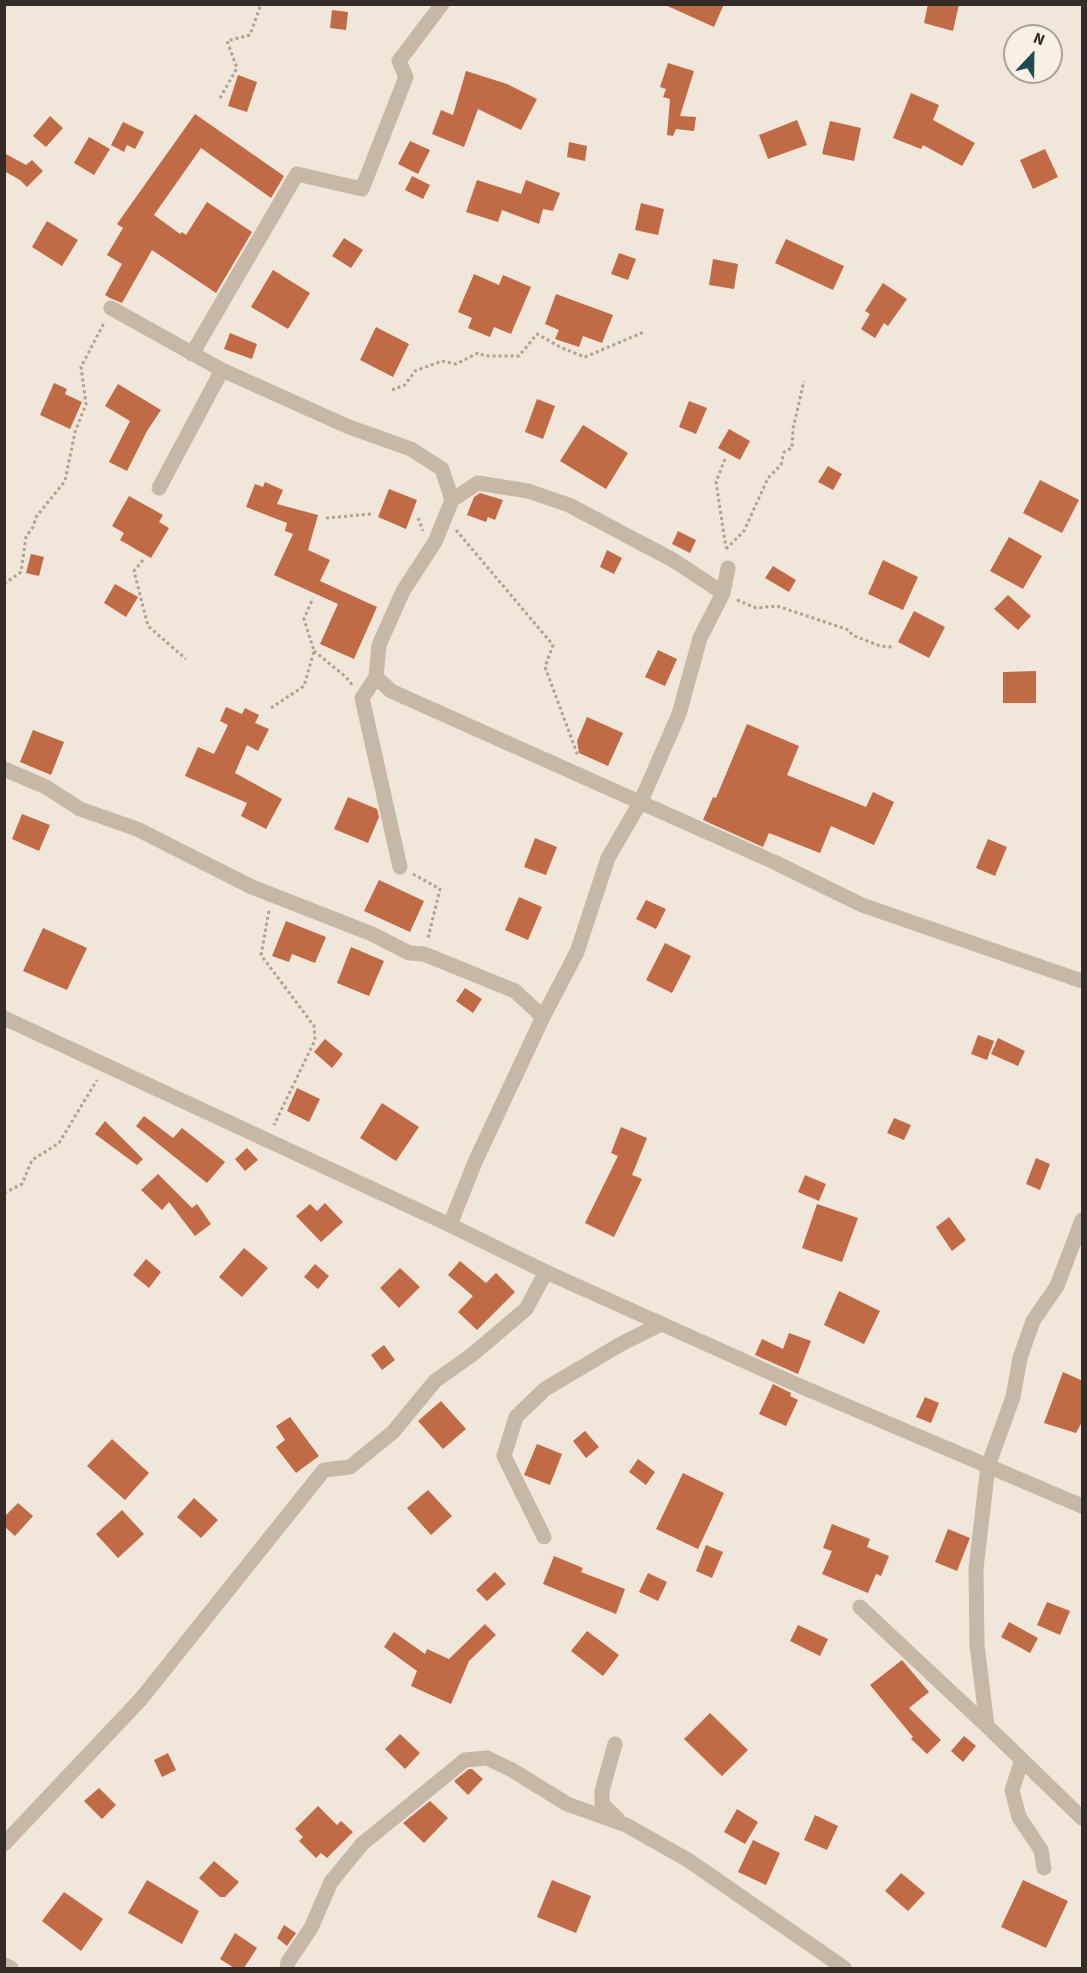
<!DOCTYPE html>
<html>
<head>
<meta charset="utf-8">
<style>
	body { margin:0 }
	#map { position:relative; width:1087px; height:1973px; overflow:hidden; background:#f0e6d9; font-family:"Source Sans 3",sans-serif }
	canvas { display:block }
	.frame { position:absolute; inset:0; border:6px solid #342b26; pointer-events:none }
	.north { position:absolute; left:1003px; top:24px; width:60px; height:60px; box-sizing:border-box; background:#f8f0e5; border:2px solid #aaa199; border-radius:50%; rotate:22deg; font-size:16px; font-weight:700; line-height:24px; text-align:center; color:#342b26 }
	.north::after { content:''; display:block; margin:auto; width:21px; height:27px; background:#1e4d53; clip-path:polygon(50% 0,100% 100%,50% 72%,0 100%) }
</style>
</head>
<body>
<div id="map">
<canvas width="1087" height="1973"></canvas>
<div class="frame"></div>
<div class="north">N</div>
</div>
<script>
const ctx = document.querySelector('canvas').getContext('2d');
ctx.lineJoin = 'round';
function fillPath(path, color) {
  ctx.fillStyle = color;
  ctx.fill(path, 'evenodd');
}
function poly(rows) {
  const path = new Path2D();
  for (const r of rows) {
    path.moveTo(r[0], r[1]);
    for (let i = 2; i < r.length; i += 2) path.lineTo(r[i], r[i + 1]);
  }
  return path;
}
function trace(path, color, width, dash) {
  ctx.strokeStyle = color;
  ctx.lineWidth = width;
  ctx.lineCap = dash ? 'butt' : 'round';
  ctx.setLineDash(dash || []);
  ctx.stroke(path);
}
const building = poly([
	[663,4,724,4,714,27],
	[928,4,959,4,953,31,924,23],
	[332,10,348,12,346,30,330,28],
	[668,63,694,71,680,116,696,117,694,131,676,129,673,136,667,135,670,99,663,97,666,89,660,87],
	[466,71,507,84,537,99,521,130,478,109,464,147,432,134,441,110,453,115],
	[238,75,257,82,247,112,228,106],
	[911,93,939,105,933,120,975,143,962,166,923,145,921,149,893,138],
	[195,114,284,176,271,198,201,148,154,215,180,234,182,232,186,235,207,202,252,232,219,288,216,293,152,250,122,303,110,298,105,295,122,264,107,255,123,228,117,224],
	[50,116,63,128,46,147,33,136],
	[797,120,807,145,768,159,759,135],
	[830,121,861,128,854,161,822,154],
	[123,122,144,132,135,149,127,145,124,152,111,145],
	[89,137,110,149,94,175,74,163],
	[410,141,430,150,418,174,398,164],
	[569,142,587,146,585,161,567,157],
	[1045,149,1058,177,1033,189,1020,160],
	[4,153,26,165,32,160,43,171,27,187,20,180,4,171],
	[412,176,430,185,423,199,405,190],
	[477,180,521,194,526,180,560,193,553,211,543,209,539,224,502,210,498,222,466,212],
	[641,203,664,209,658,235,635,230],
	[47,221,78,240,62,266,32,247],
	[344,238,363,250,351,268,332,256],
	[786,239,844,266,833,290,775,263],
	[619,253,636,259,628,280,611,274],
	[713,259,738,264,734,289,709,285],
	[273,270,310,293,288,329,251,307],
	[474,274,499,285,503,275,531,287,511,334,494,327,490,337,468,328,472,318,458,312],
	[883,283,907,299,888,326,884,323,875,338,861,329,870,314,865,311],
	[556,294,613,315,602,343,583,336,579,347,555,339,559,330,545,324],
	[376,327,409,344,393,377,360,360],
	[230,333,257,344,252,359,224,349],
	[54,383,67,389,65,394,82,402,70,429,40,415],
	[118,384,161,410,147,431,127,471,109,462,130,421,105,406],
	[537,399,555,406,543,439,525,432],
	[689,401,707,408,696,434,679,427],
	[583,425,628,453,606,489,560,461],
	[729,429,750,441,740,460,718,448],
	[828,466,842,474,833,490,818,482],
	[1040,480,1079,500,1062,533,1023,513],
	[265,482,283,490,277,504,318,515,308,550,330,560,320,581,377,607,354,659,320,644,338,604,274,575,293,534,285,531,287,523,246,507,255,484,263,487],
	[389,489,417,500,406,529,378,517],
	[480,493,503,500,495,520,488,517,486,522,467,515,474,497],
	[129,496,163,515,159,522,169,528,151,558,120,540,124,533,112,526],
	[678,531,696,540,690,553,672,544],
	[1009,537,1042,556,1023,589,990,571],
	[607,550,622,558,614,574,600,567],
	[31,554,44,557,39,576,26,573],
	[883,560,918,577,903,610,868,594],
	[773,566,796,580,789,592,765,578],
	[115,584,138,597,126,617,104,603],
	[1008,595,1031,616,1018,630,994,609],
	[914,611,945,627,929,658,898,642],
	[658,650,677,659,665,686,645,677],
	[1036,671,1036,703,1003,703,1003,672],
	[226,707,242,714,245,708,259,715,255,723,269,729,258,751,247,745,235,773,282,799,266,829,241,816,247,803,185,776,198,747,214,754,228,725,220,721],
	[587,717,623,733,608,766,579,753,577,741],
	[747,724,799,746,787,775,866,807,873,792,894,802,874,845,831,826,820,853,769,833,763,847,703,820,713,797,716,798],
	[33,730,64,742,51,775,20,762],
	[348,797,377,809,379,817,368,843,334,829],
	[22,814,50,825,39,851,12,839],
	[535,838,557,847,546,875,524,867],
	[988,839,1007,847,995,876,976,868],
	[379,880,424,901,410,932,364,911],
	[519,897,542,907,528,940,505,930],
	[646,900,666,909,656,929,636,919],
	[286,921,326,937,315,963,292,954,289,962,272,956],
	[43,928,87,948,67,990,23,971],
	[665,943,691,956,672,993,646,980],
	[351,947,384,961,369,996,337,983],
	[465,988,482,999,473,1013,456,1001],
	[978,1035,994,1041,987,1060,971,1054],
	[998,1038,1025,1051,1018,1066,991,1054],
	[325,1039,343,1054,332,1068,314,1052],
	[297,1088,320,1099,309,1122,287,1111],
	[382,1103,419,1127,396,1161,360,1138],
	[144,1116,173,1138,182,1128,225,1162,207,1183,136,1126],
	[894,1118,911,1125,904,1140,887,1133],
	[105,1121,143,1159,137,1165,95,1134],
	[621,1127,647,1138,632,1175,642,1179,614,1237,585,1223,618,1156,611,1153],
	[247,1148,258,1160,245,1171,235,1159],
	[1036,1158,1050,1164,1040,1190,1026,1184],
	[158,1174,192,1208,197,1204,211,1224,195,1236,169,1202,162,1210,141,1190],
	[805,1175,826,1184,819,1201,798,1192],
	[325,1203,343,1222,321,1242,296,1216,310,1204,317,1211],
	[817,1204,858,1218,842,1262,802,1248],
	[949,1217,966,1240,952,1251,936,1227],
	[244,1248,268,1268,242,1297,219,1277],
	[146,1259,161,1272,149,1288,133,1275],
	[460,1261,486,1283,496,1273,515,1292,477,1330,458,1312,473,1296,448,1275],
	[315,1264,329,1276,318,1289,304,1277],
	[400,1268,420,1287,399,1308,380,1288],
	[839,1291,880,1311,864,1344,824,1325],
	[789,1333,811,1341,798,1374,755,1355,762,1339,783,1349],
	[384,1345,395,1360,382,1370,371,1355],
	[1063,1372,1083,1381,1083,1420,1076,1433,1044,1423],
	[773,1384,791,1393,790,1396,798,1400,786,1426,759,1414],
	[925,1397,939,1403,931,1423,916,1417],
	[441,1401,466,1429,443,1449,418,1421],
	[290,1417,319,1456,296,1473,276,1447,285,1440,276,1426],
	[585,1431,599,1447,586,1458,573,1441],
	[112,1439,149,1473,125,1500,87,1466],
	[537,1444,562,1454,550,1485,524,1475],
	[638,1459,655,1472,646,1485,629,1472],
	[683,1473,724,1493,698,1549,656,1529],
	[428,1490,452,1516,431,1535,407,1508],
	[194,1498,218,1520,201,1538,177,1517],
	[18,1503,33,1516,15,1536,4,1526,4,1517],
	[122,1510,144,1534,118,1558,96,1534],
	[832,1524,870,1539,867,1547,889,1556,881,1576,876,1574,868,1593,822,1574,832,1551,823,1548],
	[948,1529,970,1538,957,1571,935,1562],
	[706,1545,723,1552,712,1578,696,1571],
	[554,1556,583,1568,581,1572,625,1589,616,1614,543,1584],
	[495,1572,506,1584,487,1601,476,1590],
	[648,1573,667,1582,658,1601,639,1592],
	[1047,1602,1070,1611,1060,1635,1037,1625],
	[1009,1622,1038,1638,1030,1653,1001,1637],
	[485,1624,496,1635,469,1661,451,1704,411,1686,417,1671,384,1647,394,1632,425,1654,427,1649,449,1659],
	[798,1625,828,1639,820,1656,790,1641],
	[587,1631,619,1655,603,1676,571,1651],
	[902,1660,929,1692,909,1708,941,1740,927,1754,911,1739,913,1737,870,1685],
	[710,1713,748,1750,722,1776,684,1739],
	[400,1734,420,1753,405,1769,385,1749],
	[964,1736,976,1746,963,1762,951,1751],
	[168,1753,176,1770,162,1777,154,1760],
	[469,1769,472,1769,483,1779,468,1795,454,1781],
	[99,1788,116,1805,102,1819,84,1801],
	[430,1801,448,1818,424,1843,403,1823],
	[318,1806,337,1825,341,1821,353,1832,327,1858,321,1853,316,1858,299,1841,303,1837,295,1829],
	[737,1809,758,1822,745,1844,724,1832],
	[815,1815,838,1826,827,1850,804,1840],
	[753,1840,780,1853,766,1885,738,1872],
	[214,1861,239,1882,225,1897,220,1897,199,1878],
	[901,1873,925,1893,908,1911,885,1891],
	[147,1880,199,1911,182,1944,128,1913],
	[552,1880,591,1896,576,1933,537,1917],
	[1023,1880,1068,1901,1046,1948,1001,1927],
	[64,1892,103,1919,81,1951,42,1921],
	[284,1925,296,1933,287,1946,277,1938],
	[235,1933,257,1948,244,1968,234,1968,220,1959]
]);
const path = poly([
	[220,98,237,68,227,41,250,35,261,4],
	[392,390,405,385,415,371,442,361,456,364,478,353,485,356,519,356,537,334,562,348,585,357,644,332],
	[725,459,716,482,726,548],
	[326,518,371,514],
	[418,518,423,531],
	[456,530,553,645,545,667,578,756],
	[726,549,744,531,768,478,781,465,784,452,792,448,793,429,804,381],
	[143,560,134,571,148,626,186,659],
	[4,584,21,572,26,537,33,527,36,517,65,481,75,432,86,404,81,367,104,323],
	[737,600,756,608,777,606,849,630,852,635,880,646,893,647],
	[314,651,346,677,353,686],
	[271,708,304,686,314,651,304,619,313,598],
	[413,874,440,889,428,938],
	[269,911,261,955,314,1026,315,1040,274,1125],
	[4,1193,22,1184,32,1160,59,1143,97,1080]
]);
const street = poly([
	[111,308,222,370,349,427,411,449,442,469,452,500,435,542,403,591,379,645,376,677,391,691,774,862,862,905,1082,981],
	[192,354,297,174,362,189,406,77,399,61,442,4],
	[159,488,222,370],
	[452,500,478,483,528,491,569,505,673,560,723,593],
	[376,677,362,698,400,867],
	[4,769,46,787,80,809,137,829,252,887,372,934,409,953,424,954,515,991,543,1017,475,1162,450,1225],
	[543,1017,577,952,608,858,641,801,679,714,700,638,723,593,728,568],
	[4,1018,450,1225,546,1272,800,1386,1082,1506],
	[1082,1220,1057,1286,1033,1321,1020,1358,1013,1397,988,1466,976,1568,977,1645,987,1726,1082,1818],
	[544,1537,504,1456,516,1417,545,1389,621,1344,661,1324],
	[860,1607,987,1726],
	[615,1744,602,1791,602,1804,618,1819],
	[1022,1760,1012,1790,1019,1817,1041,1850,1044,1868],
	[4,1844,141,1699,324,1470,350,1467,393,1432,435,1381,473,1354,526,1309,546,1272],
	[4,1965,11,1968],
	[287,1968,288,1962,311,1928,331,1882,362,1844,465,1760,487,1758,512,1770,567,1804,626,1825,688,1860,844,1968]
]);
fillPath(building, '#c16a46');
trace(path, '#b3a190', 3, [3, 3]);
trace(street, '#c7b7a6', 15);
</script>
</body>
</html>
